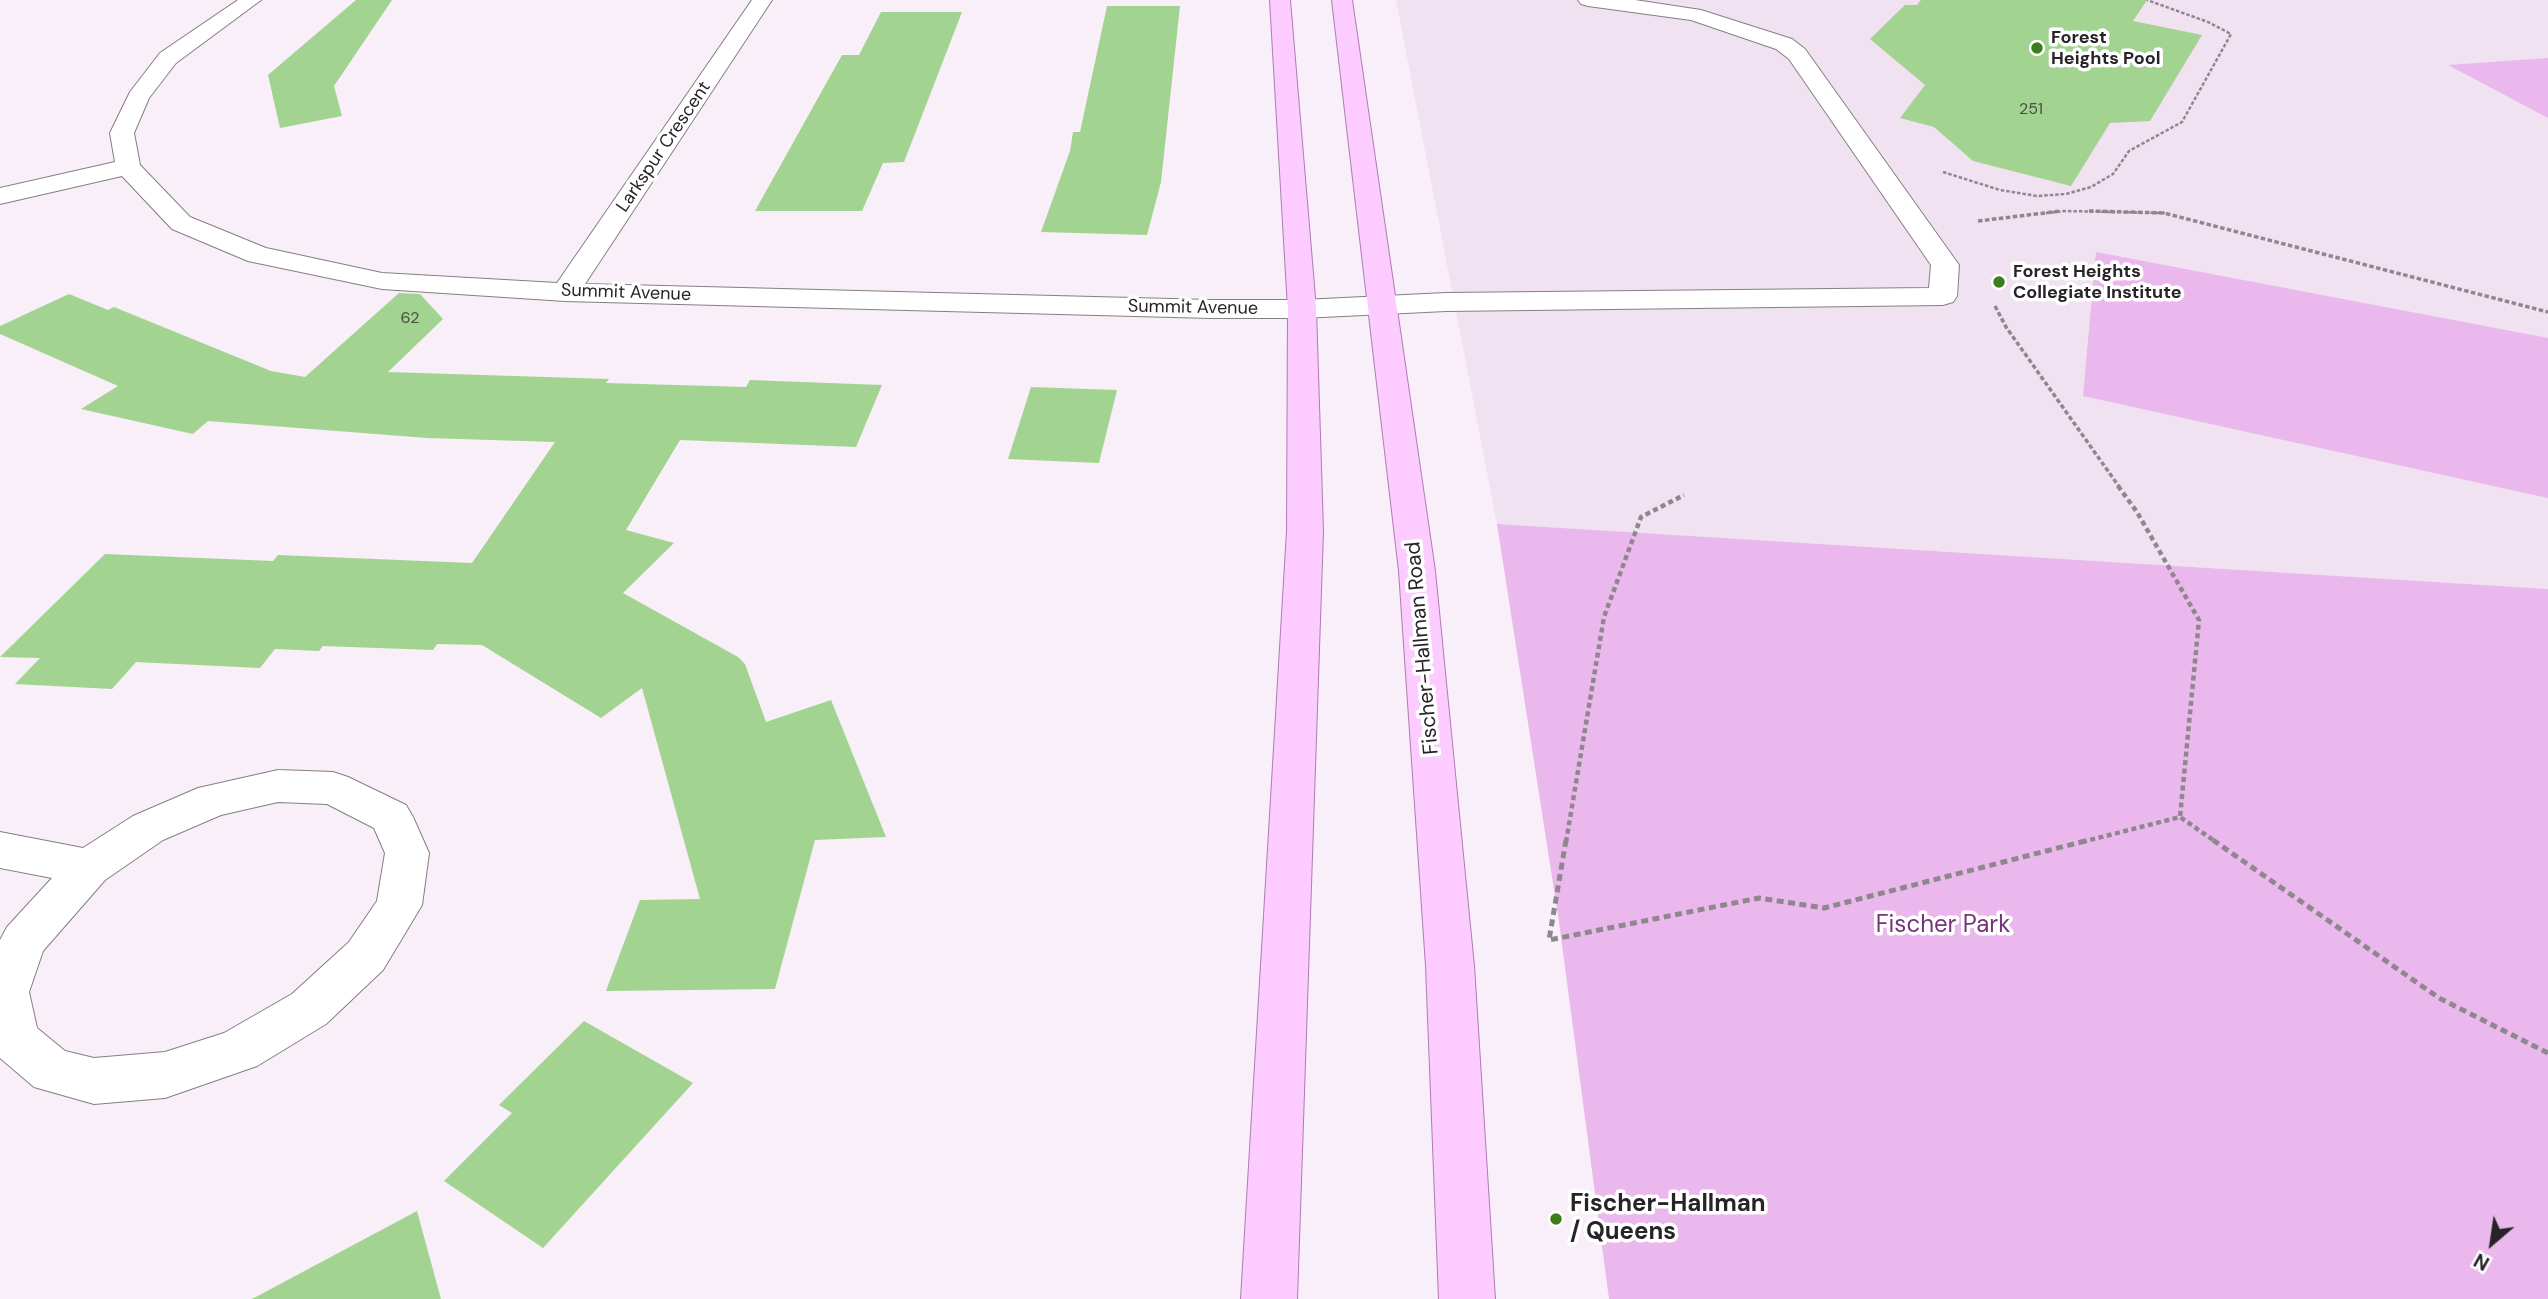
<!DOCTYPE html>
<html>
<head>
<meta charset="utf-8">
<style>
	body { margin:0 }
	#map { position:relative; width:2548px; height:1299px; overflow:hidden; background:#f8eff8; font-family:"DM Sans",sans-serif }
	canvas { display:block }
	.north { position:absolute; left:2457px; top:1208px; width:70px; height:70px; -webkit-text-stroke:5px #fff; paint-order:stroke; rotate:209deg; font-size:19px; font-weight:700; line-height:28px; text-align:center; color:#272427 }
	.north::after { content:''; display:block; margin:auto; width:24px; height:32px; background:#272427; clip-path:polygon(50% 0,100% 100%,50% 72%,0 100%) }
</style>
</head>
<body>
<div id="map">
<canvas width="2548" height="1299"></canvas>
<div class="north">N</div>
</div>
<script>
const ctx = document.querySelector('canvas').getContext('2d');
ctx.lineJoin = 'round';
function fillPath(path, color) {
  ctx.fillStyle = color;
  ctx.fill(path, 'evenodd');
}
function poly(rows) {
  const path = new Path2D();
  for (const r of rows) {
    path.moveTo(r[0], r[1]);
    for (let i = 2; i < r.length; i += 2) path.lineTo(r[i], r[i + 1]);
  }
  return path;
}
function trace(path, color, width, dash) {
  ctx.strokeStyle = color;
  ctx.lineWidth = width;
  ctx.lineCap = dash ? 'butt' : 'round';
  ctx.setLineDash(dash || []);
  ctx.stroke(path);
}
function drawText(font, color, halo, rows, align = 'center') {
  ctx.font = font + ' "DM Sans",sans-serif';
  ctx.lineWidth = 7;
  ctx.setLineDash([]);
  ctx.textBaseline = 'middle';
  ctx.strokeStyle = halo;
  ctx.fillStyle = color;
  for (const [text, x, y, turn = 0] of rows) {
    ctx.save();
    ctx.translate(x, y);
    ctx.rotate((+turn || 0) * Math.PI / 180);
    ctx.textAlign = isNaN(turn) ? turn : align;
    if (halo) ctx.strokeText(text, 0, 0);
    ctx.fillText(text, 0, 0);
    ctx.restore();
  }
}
const built = poly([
	[1396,0,2548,0,2548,589,1497,524]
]);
const green = poly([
	[2548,58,2548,118,2448,65],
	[2096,252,2548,338,2548,498,2083,396],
	[1497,524,2548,589,2548,1299,1609,1299,1559,922]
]);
const building = poly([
	[356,0,392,0,334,86,342,116,280,128,268,75],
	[1921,0,2147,0,2133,21,2202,35,2150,121,2110,123,2071,186,1973,161,1934,127,1900,118,1925,85,1870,39,1905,5,1917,5],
	[1107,6,1180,6,1161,182,1147,235,1041,232,1070,151,1073,132,1080,132],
	[881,12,962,12,904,162,883,163,862,211,755,211,842,55,859,55],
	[399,293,420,294,443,319,388,372,609,379,606,383,746,387,750,380,882,385,856,447,680,440,626,530,674,543,623,593,738,657,745,664,766,722,831,700,886,837,815,840,775,989,606,991,640,900,700,899,642,688,601,718,482,645,437,644,433,650,323,646,319,651,275,649,260,668,136,662,112,689,15,684,40,658,0,657,105,554,273,561,278,555,472,563,555,442,427,438,208,421,193,434,81,409,118,386,0,334,0,326,69,294,108,310,114,307,271,371,305,377],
	[1031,387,1117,390,1099,463,1008,459],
	[584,1021,693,1083,543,1248,444,1181,512,1113,499,1105],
	[417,1211,441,1299,252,1299]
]);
const pathFar3 = poly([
	[1943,172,2000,190,2037,196,2066,194,2091,187,2113,174,2129,151,2182,122,2231,34,2208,22,2147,0],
	[2046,213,2065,211,2165,213]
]);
const pathFar2 = poly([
	[2089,211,2164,213,2548,312],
	[1978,221,2061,211],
	[1995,306,2006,327,2120,488]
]);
const pathFar1 = poly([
	[2118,486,2137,512,2199,620,2180,817],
	[1566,842,1604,617,1641,517,1684,495],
	[2082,842,2180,817,2216,842]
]);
const path = poly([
	[1566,840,1549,940,1759,898,1824,908,2089,840],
	[2213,840,2439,998,2548,1053]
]);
const minor = poly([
	[238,0,261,0,176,63,149,98,134,133,140,165,190,217,266,248,382,273,557,283,752,0,772,0,585,284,1211,300,1302,300,1446,293,1929,288,1931,265,1789,59,1776,49,1691,20,1588,6,1581,4,1578,0,1635,0,1701,10,1792,39,1805,49,1959,265,1957,296,1953,302,1943,305,1446,311,1302,318,1211,318,565,301,382,289,248,261,172,229,122,176,0,204,0,188,115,162,110,133,130,92,160,53,238,0],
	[278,770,333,772,348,777,406,805,413,817,429,853,422,905,383,970,326,1024,257,1066,165,1098,94,1104,34,1087,0,1058,0,940,7,927,52,878,0,868,0,832,83,848,133,816,198,788,278,770],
	[278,802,327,804,374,828,385,853,377,901,349,942,292,994,224,1033,165,1052,94,1058,65,1051,37,1028,29,992,43,951,105,880,163,840,221,815,278,802]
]);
const major = poly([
	[1270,0,1290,0,1316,309,1323,531,1297,1299,1241,1299,1287,531,1288,309,1270,0],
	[1332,0,1352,0,1435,571,1474,966,1495,1299,1439,1299,1426,966,1399,571,1332,0]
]);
const markers = [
	[2037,48,7,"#3d7d1d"],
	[1999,282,7,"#3d7d1d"],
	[1556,1219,7,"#3d7d1d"]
];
const farNumbernames = [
	["251",2031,110],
	["62",410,319]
];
const farPoinames = [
	["Forest",2051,38],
	["Heights Pool",2051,59],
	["Forest Heights",2013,272],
	["Collegiate Institute",2013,293]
];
const farStreetnames = [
	["Larkspur Crescent",664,147,-56],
	["Summit Avenue",626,293,2],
	["Summit Avenue",1193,308,1]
];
const streetNames = [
	["Fischer-Hallman Road",1423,648,-95]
];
const nearParknames = [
	["Fischer Park",1943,926]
];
const nearPoinames = [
	["Fischer-Hallman",1570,1205],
	["/ Queens",1570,1233]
];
fillPath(built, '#f0e2f1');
fillPath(green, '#eab8ec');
fillPath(building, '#a3d391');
trace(minor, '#867e86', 2);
trace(major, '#b07ab3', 2);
trace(pathFar3, '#8e888e', 2.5, [3.5, 2]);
trace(pathFar2, '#8e888e', 3.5, [4.5, 2.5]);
trace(pathFar1, '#8e888e', 4.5, [5, 3.5]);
trace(path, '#8e888e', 5, [7, 4.5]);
fillPath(minor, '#fff');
fillPath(major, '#fccbff');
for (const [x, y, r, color] of markers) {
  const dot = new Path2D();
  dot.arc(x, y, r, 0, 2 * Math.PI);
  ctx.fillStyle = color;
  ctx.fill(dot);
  trace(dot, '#fff', 2.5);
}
drawText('16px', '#465042', null, farNumbernames);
drawText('bold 18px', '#272427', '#fff', farPoinames, 'left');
drawText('18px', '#272427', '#fff', farStreetnames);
drawText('21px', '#272427', '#fff', streetNames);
drawText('24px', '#75337a', '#fff', nearParknames);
drawText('bold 24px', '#272427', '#fff', nearPoinames, 'left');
</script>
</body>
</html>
